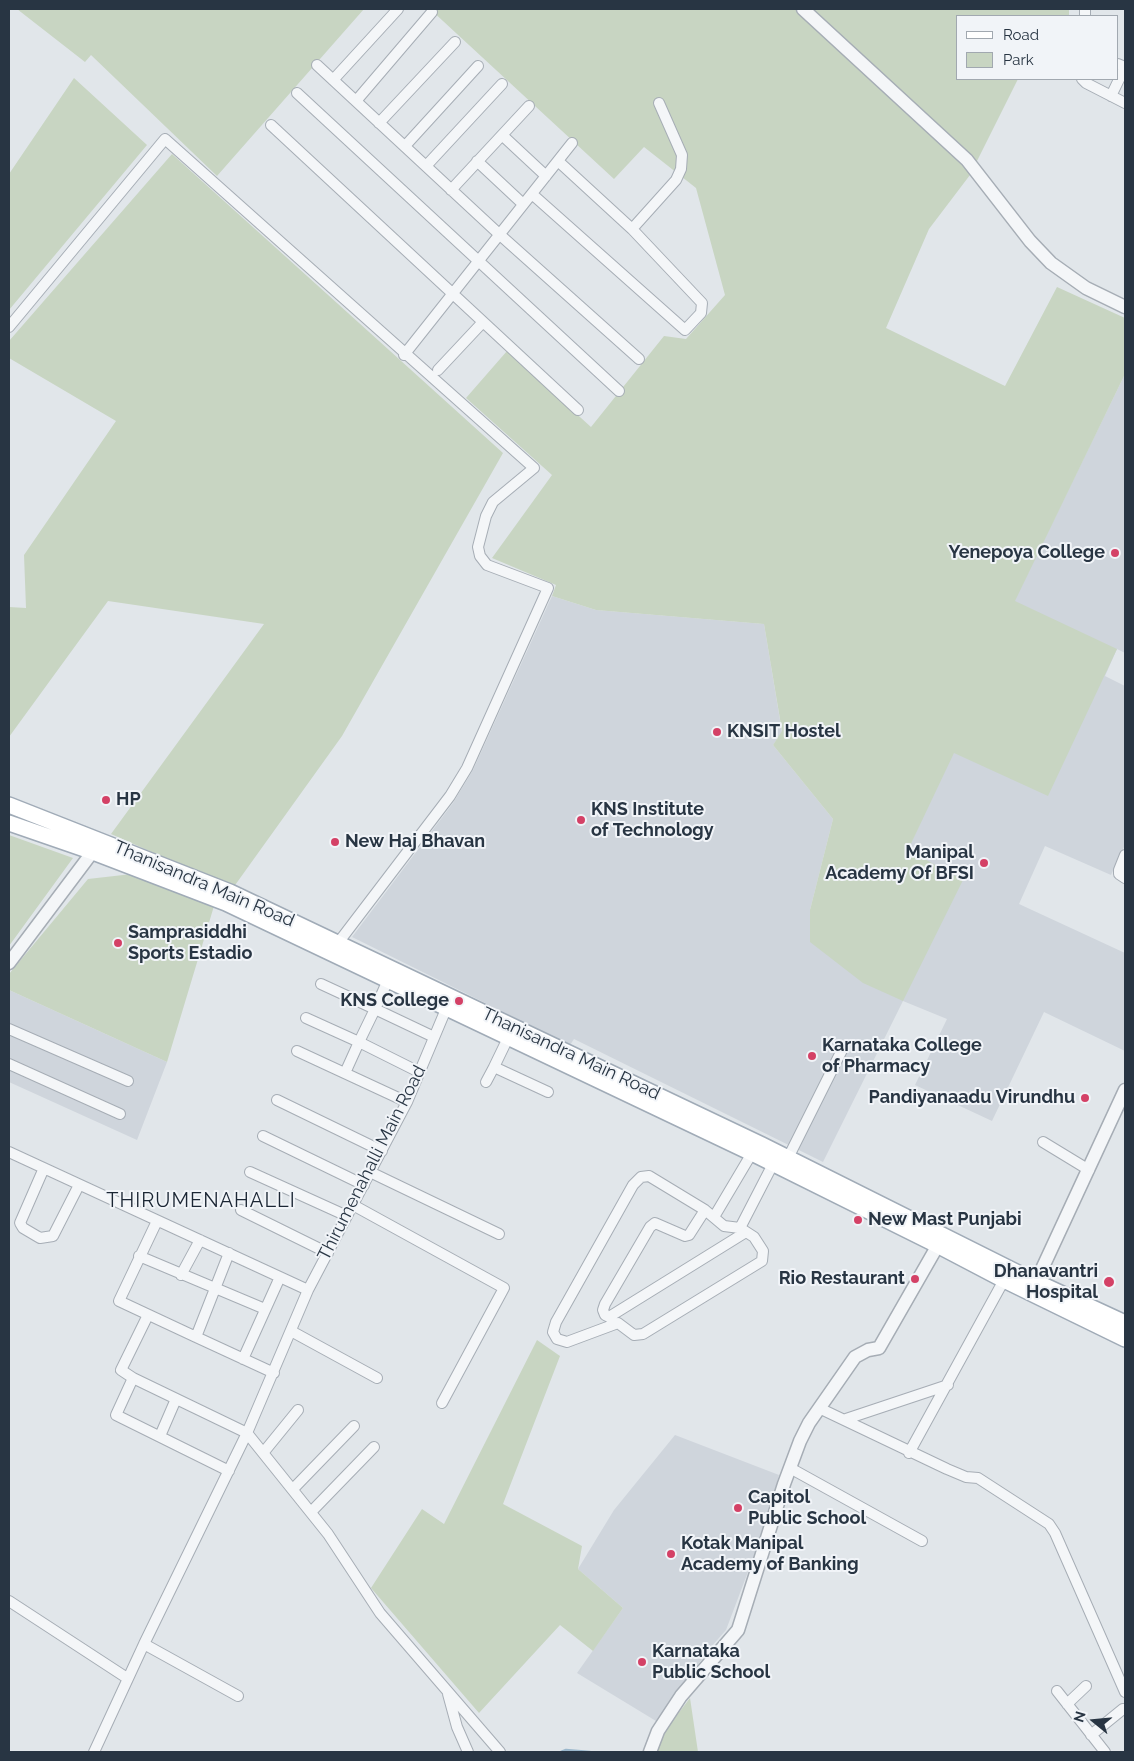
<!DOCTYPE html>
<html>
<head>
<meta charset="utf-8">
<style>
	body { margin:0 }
	#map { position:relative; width:1134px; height:1761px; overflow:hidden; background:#e1e6ea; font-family:Raleway,sans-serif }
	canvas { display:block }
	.frame { position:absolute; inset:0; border:10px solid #283543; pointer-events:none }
	.legend { position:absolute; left:956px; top:15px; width:162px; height:65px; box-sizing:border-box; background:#f1f4f8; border:1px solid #a1a8b0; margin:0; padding:6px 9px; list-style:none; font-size:15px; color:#283543 }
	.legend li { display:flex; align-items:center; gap:10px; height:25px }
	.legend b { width:25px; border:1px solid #a1a8b0 }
	.north { position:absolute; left:1069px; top:1696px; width:50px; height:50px; -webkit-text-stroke:4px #f1f4f8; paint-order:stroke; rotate:287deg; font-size:14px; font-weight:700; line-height:20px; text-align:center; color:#283543 }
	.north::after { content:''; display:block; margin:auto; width:18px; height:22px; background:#283543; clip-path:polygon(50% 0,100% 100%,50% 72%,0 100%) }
</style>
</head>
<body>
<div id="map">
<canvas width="1134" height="1761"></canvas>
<div class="frame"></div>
<ul class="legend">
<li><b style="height:6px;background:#fff"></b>Road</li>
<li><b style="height:14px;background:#c8d5c2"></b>Park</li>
</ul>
<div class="north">N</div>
</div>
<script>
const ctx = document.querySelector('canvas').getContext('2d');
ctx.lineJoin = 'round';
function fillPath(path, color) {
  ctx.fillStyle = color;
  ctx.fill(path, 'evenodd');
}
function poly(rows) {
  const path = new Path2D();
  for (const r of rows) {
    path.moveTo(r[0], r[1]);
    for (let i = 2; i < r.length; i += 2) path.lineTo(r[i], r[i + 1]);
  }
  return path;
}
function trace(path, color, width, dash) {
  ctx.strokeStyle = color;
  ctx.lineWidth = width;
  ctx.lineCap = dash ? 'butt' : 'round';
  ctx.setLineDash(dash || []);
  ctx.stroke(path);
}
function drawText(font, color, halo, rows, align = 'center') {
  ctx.font = font + ' Raleway,sans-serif';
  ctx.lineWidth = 4;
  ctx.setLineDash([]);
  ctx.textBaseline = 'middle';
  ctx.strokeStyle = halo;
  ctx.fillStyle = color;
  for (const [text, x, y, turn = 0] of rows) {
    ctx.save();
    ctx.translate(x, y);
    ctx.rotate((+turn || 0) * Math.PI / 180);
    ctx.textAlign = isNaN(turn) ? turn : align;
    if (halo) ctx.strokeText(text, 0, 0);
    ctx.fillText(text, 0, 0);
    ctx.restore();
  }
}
const built = poly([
	[1125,374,1125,653,1117,649,1105,676,1125,686,1125,845,1111,875,1045,846,1019,904,1125,953,1125,1051,1044,1012,992,1121,915,1085,947,1019,903,1001,823,1162,574,1039,570,1045,352,937,453,803,473,770,552,596,596,610,764,624,782,732,773,745,833,819,810,910,908,850,1014,601],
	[9,990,167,1062,137,1140,9,1082],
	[675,1435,779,1475,760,1540,726,1630,711,1647,656,1721,577,1673,623,1608,578,1569,614,1510]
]);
const green = poly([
	[17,9,364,9,217,176,91,55,85,62],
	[430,9,1069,9,1069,16,958,16,958,79,1018,79,970,175,929,229,886,328,1005,386,1057,287,1125,318,1125,374,1015,601,1117,649,1048,796,954,753,908,850,963,880,903,1001,863,983,810,942,810,910,833,819,773,745,782,731,764,624,596,610,552,596,556,585,492,558,552,475,466,398,507,351,591,427,664,336,686,339,725,295,696,188,644,147,614,179],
	[74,78,147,145,9,310,9,174],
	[172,154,503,453,342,736,233,888,111,834,264,624,108,601,9,737,9,607,26,608,24,555,116,421,9,358,9,341],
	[9,835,73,858,9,946],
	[132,874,214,906,167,1062,9,990,9,974,88,879],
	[537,1340,560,1356,503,1504,582,1546,578,1569,623,1608,593,1651,560,1625,479,1713,371,1588,422,1509,444,1524],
	[690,1698,698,1752,655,1752,664,1732]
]);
const stream = poly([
	[561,1752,566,1750,590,1752]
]);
const minor = poly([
	[1085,16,1085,9],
	[317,65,499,234,639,359],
	[1082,79,1086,83,1125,103],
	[333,80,398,9],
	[297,93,619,391],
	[1111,96,1125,67,1118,64],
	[356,101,432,12],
	[379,123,455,42],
	[271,125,578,410],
	[502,135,546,176],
	[405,146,478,66],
	[477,161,523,204],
	[426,166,502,84],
	[451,190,529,106],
	[532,194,685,330,701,313,702,303,632,229,558,161],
	[632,229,676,180,681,169,682,155,659,103],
	[9,327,165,139,534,468,493,502,486,516,478,547,480,556,487,565,548,588,467,768,450,796,338,943],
	[404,355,572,143],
	[438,370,483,322],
	[1125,855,1119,870,1119,874,1125,878],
	[321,984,375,1009,388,980],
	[306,1018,359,1042,345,1073],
	[9,1029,128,1081],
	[508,1038,494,1067,548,1092],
	[297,1051,407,1102],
	[9,1064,120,1114],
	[419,1072,359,1042,375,1009,434,1037],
	[486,1082,494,1067],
	[277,1100,382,1151],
	[263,1136,364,1185],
	[1043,1142,1089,1170],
	[9,1152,308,1290,247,1433,144,1644,238,1696],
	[788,1158,843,1048],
	[44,1168,20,1223,23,1228,40,1238,53,1236,79,1185],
	[250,1172,347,1216],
	[370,1172,499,1234],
	[649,1176,705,1210,724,1226,740,1228,754,1237,763,1251,762,1261,643,1334,634,1335,618,1323,567,1342,557,1339,553,1332,556,1322,633,1185,641,1177,649,1176],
	[353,1205,504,1288,442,1403],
	[241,1210,328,1253],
	[705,1210,689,1235,685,1236,655,1223,650,1227,605,1304,603,1310,605,1315,609,1317,746,1232],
	[714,1217,752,1153],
	[157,1221,119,1301,196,1337,229,1253],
	[740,1228,773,1164],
	[139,1256,265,1309],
	[181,1275,200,1240],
	[308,1290,407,1102,449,1002],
	[291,1331,377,1378],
	[196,1337,274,1373],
	[243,1359,280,1277],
	[133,1378,121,1370,148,1315],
	[819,1408,947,1469,966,1477,978,1478,1049,1524,1055,1533,1125,1692],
	[846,1419,948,1385],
	[160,1436,176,1399],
	[263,1453,298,1410],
	[909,1453,1004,1280],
	[790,1468,922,1541],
	[229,1471,116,1415,133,1378,247,1433,328,1534,380,1613,500,1752],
	[293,1489,354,1426],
	[311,1512,374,1447],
	[9,1601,127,1678],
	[1057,1691,1105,1752],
	[448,1694,457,1727,468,1752],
	[1067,1704,1086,1686],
	[1091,1735,1123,1709],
	[94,1752,144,1644]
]);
const tertiary = poly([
	[803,9,967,160,1030,241,1051,263,1086,288,1125,307],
	[9,963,97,846],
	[1036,1282,1125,1090],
	[650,1752,658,1731,681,1696,738,1630,784,1484,800,1441,809,1423,855,1357,868,1350,879,1348,942,1238]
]);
const primary = poly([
	[9,805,230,892,762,1145,1032,1280,1125,1323],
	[9,823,93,852,226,903,758,1156,939,1246,1004,1280,1125,1339]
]);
const markers = [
	[1115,553,5,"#d44166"],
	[717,732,5,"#d44166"],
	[106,800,5,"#d44166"],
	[581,820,5,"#d44166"],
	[335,842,5,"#d44166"],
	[984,863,5,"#d44166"],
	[118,943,5,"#d44166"],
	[459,1001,5,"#d44166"],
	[812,1056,5,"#d44166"],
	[1085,1098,5,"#d44166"],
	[858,1220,5,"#d44166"],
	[915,1279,5,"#d44166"],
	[1109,1282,6,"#d44166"],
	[738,1508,5,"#d44166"],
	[671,1554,5,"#d44166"],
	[642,1662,5,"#d44166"]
];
const poiNames = [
	["Yenepoya College",1105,553,"right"],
	["KNSIT Hostel",727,732],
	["HP",116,800],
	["KNS Institute",591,810],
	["of Technology",591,831],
	["New Haj Bhavan",345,842],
	["Manipal",974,853,"right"],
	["Academy Of BFSI",974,874,"right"],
	["Samprasiddhi",128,933],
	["Sports Estadio",128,954],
	["KNS College",449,1001,"right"],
	["Karnataka College",822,1046],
	["of Pharmacy",822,1067],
	["Pandiyanaadu Virundhu",1075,1098,"right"],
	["New Mast Punjabi",868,1220],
	["Dhanavantri",1098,1272,"right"],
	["Hospital",1098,1293,"right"],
	["Rio Restaurant",905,1279,"right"],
	["Capitol",748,1498],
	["Public School",748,1519],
	["Kotak Manipal",681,1544],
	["Academy of Banking",681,1565],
	["Karnataka",652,1652],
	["Public School",652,1673]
];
const streetNames = [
	["Thanisandra Main Road",204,884,23],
	["Thanisandra Main Road",571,1054,25],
	["Thirumenahalli Main Road",372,1163,-63]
];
const quarterNames = [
	["THIRUMENAHALLI",201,1201]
];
fillPath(built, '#cfd5dc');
fillPath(green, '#c8d5c2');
trace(stream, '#9ab7cc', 2.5);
trace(minor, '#a6adb5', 12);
trace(tertiary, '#a6adb5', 15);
trace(primary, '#a0abb7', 18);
trace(minor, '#f4f6f8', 10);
trace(tertiary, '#f4f6f8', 12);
trace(primary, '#fff', 15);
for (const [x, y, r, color] of markers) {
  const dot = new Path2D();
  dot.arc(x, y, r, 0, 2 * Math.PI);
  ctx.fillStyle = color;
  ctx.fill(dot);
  trace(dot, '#f1f4f8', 2);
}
drawText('bold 18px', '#283543', '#f1f4f8', poiNames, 'left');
drawText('18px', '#283543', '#f1f4f8', streetNames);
ctx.letterSpacing = '1px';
drawText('20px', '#1b2634', '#f1f4f8', quarterNames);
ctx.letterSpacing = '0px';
</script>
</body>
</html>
